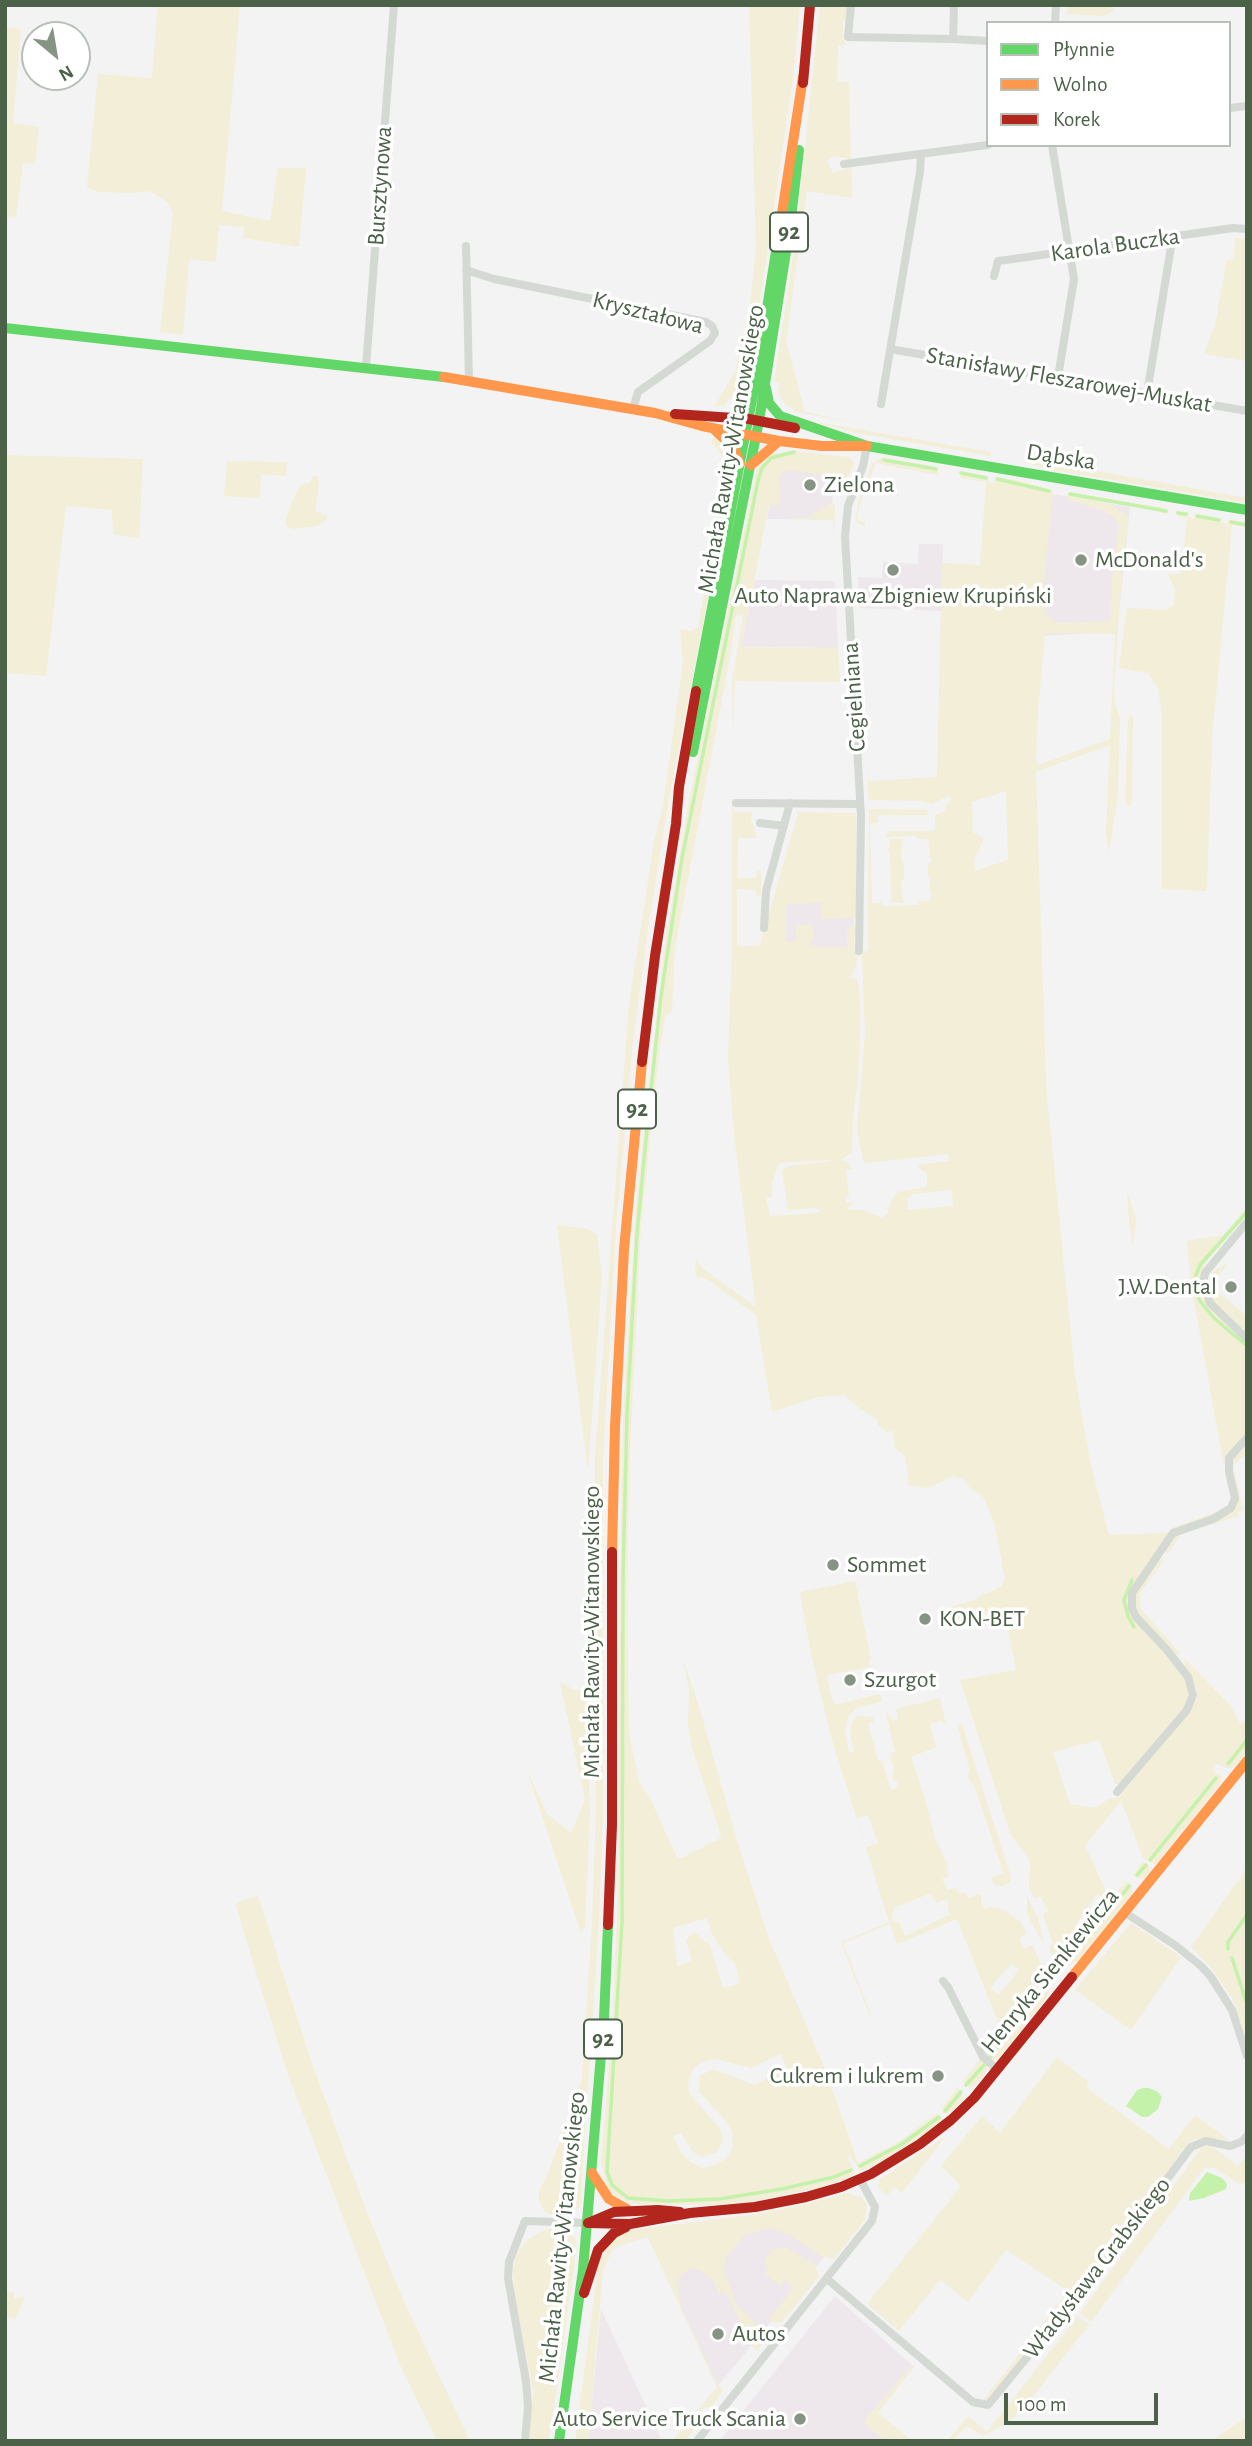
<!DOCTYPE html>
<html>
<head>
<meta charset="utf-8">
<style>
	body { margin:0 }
	#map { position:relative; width:1252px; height:2446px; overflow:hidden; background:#f3f3f3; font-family:"Alegreya Sans",sans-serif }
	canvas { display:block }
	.frame { position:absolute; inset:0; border:7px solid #4b6148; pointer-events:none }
	.legend { position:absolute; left:986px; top:21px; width:245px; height:126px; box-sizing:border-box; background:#fff; border:2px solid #b7c0b6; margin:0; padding:9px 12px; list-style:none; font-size:21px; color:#4b6148 }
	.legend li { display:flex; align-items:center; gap:14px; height:35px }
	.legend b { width:35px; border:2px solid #b7c0b6 }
	.north { position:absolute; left:21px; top:21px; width:70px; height:70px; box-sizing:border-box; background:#fff; border:2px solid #b7c0b6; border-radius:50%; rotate:150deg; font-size:19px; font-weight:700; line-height:28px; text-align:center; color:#4b6148 }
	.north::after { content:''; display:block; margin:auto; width:24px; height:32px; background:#869484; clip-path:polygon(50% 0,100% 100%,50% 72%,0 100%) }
	.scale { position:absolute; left:1004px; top:2393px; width:154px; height:32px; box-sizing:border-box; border:4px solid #4b6148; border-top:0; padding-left:9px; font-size:21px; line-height:24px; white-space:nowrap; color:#4b6148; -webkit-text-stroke:5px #fff; paint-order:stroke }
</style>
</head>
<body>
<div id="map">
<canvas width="1252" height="2446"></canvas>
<div class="frame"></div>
<ul class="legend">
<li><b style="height:9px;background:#63d668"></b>Płynnie</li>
<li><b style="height:9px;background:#ff974d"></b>Wolno</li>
<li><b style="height:9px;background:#b3261e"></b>Korek</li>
</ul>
<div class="north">N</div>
<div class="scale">100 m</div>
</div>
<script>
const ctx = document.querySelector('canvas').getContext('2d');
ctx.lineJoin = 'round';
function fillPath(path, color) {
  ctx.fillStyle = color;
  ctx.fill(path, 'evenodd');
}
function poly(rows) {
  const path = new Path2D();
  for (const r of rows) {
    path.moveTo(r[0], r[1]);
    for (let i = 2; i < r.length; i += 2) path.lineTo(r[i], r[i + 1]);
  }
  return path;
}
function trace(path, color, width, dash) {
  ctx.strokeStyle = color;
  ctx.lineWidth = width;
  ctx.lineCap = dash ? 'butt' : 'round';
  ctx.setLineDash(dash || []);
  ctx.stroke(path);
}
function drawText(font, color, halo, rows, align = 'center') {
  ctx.font = font + ' "Alegreya Sans",sans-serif';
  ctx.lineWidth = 7;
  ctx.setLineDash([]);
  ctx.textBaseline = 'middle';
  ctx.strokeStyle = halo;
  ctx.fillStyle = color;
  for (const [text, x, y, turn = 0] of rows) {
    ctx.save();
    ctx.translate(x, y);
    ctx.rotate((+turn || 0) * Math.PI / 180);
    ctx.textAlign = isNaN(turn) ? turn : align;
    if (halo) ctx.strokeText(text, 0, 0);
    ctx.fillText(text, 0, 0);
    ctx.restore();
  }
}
const commercial = poly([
	[788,469,832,476,833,520,767,519,775,478],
	[1052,494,1130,507,1117,632,1038,636],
	[919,544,943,544,941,611,859,608,858,577,882,578,883,562,918,564],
	[755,580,835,581,838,648,741,647],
	[799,812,854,918,853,951,760,950],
	[768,2218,830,2250,717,2387,648,2237],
	[835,2296,912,2365,864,2422,885,2441,724,2441,721,2439],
	[601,2309,662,2441,588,2441]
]);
const green = poly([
	[158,5,240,5,222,211,270,221,278,168,306,168,299,247,243,238,244,227,219,225,216,262,189,259,183,335,160,332,173,212,166,201,149,191,135,193,98,192,87,187,98,74,152,78],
	[749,5,800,5,793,78,748,381,724,405,714,407,735,372,750,305,756,248],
	[820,5,848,5,847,20,843,22,843,38,846,45,838,46,837,82,849,82,851,159,833,156,827,161,833,173,851,167,852,198,807,191,786,341,805,412,866,425,796,412,784,403,778,392,780,383,774,381,795,243],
	[1068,5,1113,5,1113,11,1104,16,1067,14],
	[5,27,21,29,13,123,39,127,35,164,23,163,16,217,5,216],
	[1235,238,1247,239,1247,361,1204,354,1211,334,1214,330,1227,260,1234,259],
	[810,421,991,452,991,456,857,433],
	[714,435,726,444,732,456,733,470,669,798,648,928,632,1050,616,1227,603,1459,603,1811,599,1920,580,2207,570,2214,560,2217,545,2212,539,2201,539,2191,547,2176,582,2080,592,1922,596,1811,595,1457,629,1004,654,842,663,805,683,662,680,629,691,631,698,627,726,466,721,454,712,442],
	[773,451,774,454,790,451,849,457,855,464,837,493,832,493,830,476,788,470,779,476,780,505,769,505,741,647,838,648,840,682,735,681,733,742,732,681,743,616,736,615,731,652,675,947,672,1012,666,1015,660,1046,641,1224,630,1454,627,1578,629,1732,639,1782,651,1800,677,1858,681,1858,719,1839,721,1835,692,1748,688,1726,689,1690,683,1659,701,1713,734,1830,769,1939,827,2074,858,2163,897,2143,937,2113,943,2119,921,2138,884,2161,861,2171,850,2156,847,2156,854,2171,854,2176,815,2189,750,2202,719,2205,633,2204,617,2197,608,2189,601,2162,612,2029,618,1893,621,1503,623,1415,636,1206,664,950,688,806,757,467,759,462],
	[707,1918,714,1938,728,1958,735,1963,740,1981,737,1985,723,1988,710,1945,694,1932,686,1940,692,1961,677,1966,673,1928],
	[780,2054,787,2067,755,2085,712,2069,700,2076,699,2092,726,2121,732,2131,733,2148,727,2157,716,2165,703,2168,692,2163,682,2154,673,2137,681,2133,693,2152,703,2157,717,2152,723,2141,720,2128,689,2093,688,2083,692,2070,701,2062,715,2059,751,2068],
	[5,455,143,459,139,538,113,535,112,510,66,506,46,676,5,673],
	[886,458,939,467,937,475,876,463,857,514,857,519,865,523,865,527,855,521,858,503,872,464,879,459],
	[1031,459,1247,498,1247,503,1047,469,1021,461,1030,462],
	[227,461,287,462,286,476,262,474,259,498,224,496],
	[961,471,988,476,988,482,995,483,996,477,1020,481,1053,491,1043,593,1046,596,1046,614,1058,623,1109,621,1111,613,1110,602,1112,601,1112,580,1119,527,1116,517,1112,518,1112,514,1108,515,1109,519,1106,512,1066,499,1068,493,1069,492,1169,509,1168,514,1158,512,1158,508,1145,506,1070,493,1069,495,1108,503,1129,517,1122,570,1114,689,1115,704,1120,718,1118,794,1109,853,1106,834,1110,745,1036,772,1046,1085,1075,1375,1090,1461,1109,1535,1167,1533,1172,1528,1227,1508,1215,1515,1176,1528,1128,1595,1128,1603,1131,1614,1187,1680,1191,1689,1186,1707,1121,1784,1115,1784,1099,1740,1053,1752,1070,1804,1096,1808,1108,1799,1118,1798,1190,1711,1197,1699,1197,1689,1185,1669,1184,1658,1230,1705,1241,1725,1247,1718,1247,1752,1233,1768,1227,1768,1216,1764,1212,1770,1221,1776,1220,1785,1155,1865,1143,1858,1121,1801,1085,1846,1110,1900,1127,1881,1132,1886,1132,1894,1078,1961,1068,1965,1051,1953,1049,1947,1053,1944,1043,1915,1048,1911,1041,1897,1034,1898,1029,1888,1030,1861,1010,1833,960,1680,1016,1670,1006,1618,1004,1618,1002,1611,950,1620,951,1607,975,1600,981,1595,993,1591,1001,1586,1005,1579,994,1522,984,1498,968,1486,963,1479,953,1476,929,1488,906,1485,909,1482,905,1456,895,1448,893,1431,887,1432,877,1424,878,1420,861,1410,844,1395,818,1397,772,1412,756,1315,710,1281,699,1276,698,1282,695,1268,696,1258,701,1267,756,1307,734,1135,728,1058,732,950,732,795,734,812,752,812,751,820,757,838,738,838,737,878,756,878,757,871,761,871,761,896,757,897,756,890,737,889,737,944,741,947,760,945,798,813,792,812,856,813,856,918,822,919,822,903,786,904,786,942,796,942,796,925,813,925,813,939,806,950,813,943,813,947,847,947,847,931,851,925,855,925,854,950,857,951,857,959,856,967,849,978,857,979,859,984,860,1024,858,1081,853,1115,852,1153,840,1160,847,1161,852,1169,846,1170,849,1196,846,1197,846,1202,854,1203,846,1210,864,1210,882,1218,888,1212,892,1199,898,1192,927,1187,927,1173,921,1170,917,1165,949,1161,948,1154,868,1163,863,1161,857,1131,865,1034,862,952,868,951,869,809,928,810,927,815,878,815,878,823,870,824,872,903,880,903,882,899,883,906,918,905,919,901,930,901,931,894,929,887,931,877,928,877,928,863,931,863,928,839,917,839,916,836,886,837,886,834,890,831,933,831,935,828,935,815,945,811,946,805,952,799,948,796,932,804,922,801,869,800,867,764,869,781,937,777,942,563,980,565,986,482,960,478],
	[1045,633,1115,634,1110,739,1038,765,1036,760,1038,711],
	[1006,791,1008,860,975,871,974,860,984,839,973,832,972,802],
	[827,1160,834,1161,789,1166,782,1170,788,1210,814,1208,820,1210,819,1213,770,1216,766,1197,772,1197,772,1182,779,1163],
	[952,1190,953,1206,908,1210,907,1198,911,1197,912,1194],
	[1097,1894,1102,1898,1078,1929,1075,1926],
	[314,475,318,476,319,486,315,511,326,515,327,519,317,526,294,529,286,526,286,517,300,485,309,483],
	[832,503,835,504,834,540,833,520,796,519,796,518,806,518],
	[1176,511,1189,513,1188,517,1195,519,1196,514,1222,519,1221,523,1228,524,1229,520,1247,523,1247,527,1232,525,1212,739,1207,891,1162,889,1162,717,1158,688,1148,673,1119,668,1127,608,1167,610,1174,604,1175,589,1168,574,1181,574,1187,518,1176,515],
	[1131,715,1133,719,1132,796,1131,804,1128,806,1125,802,1128,718],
	[890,839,902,839,901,858,904,864,904,877,901,883,902,895,904,902,916,902,891,903,890,851,886,851,890,848],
	[1127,1189,1136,1220,1133,1246,1129,1220],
	[1247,1207,1247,1215,1207,1261,1199,1281,1201,1295,1208,1306,1247,1343,1247,1434,1226,1456,1224,1466,1191,1284,1187,1241,1223,1235],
	[557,1225,588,1229,597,1235,602,1275,588,1472],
	[1225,1264,1227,1265,1216,1278,1218,1292,1247,1316,1247,1335,1212,1301,1207,1284,1211,1273],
	[1247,1448,1247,1454,1233,1465,1243,1510,1237,1513,1239,1516,1182,1534,1167,1555,1165,1550,1172,1537,1225,1517,1233,1511,1232,1461,1237,1454],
	[1159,1559,1164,1560,1139,1594,1140,1608,1180,1653,1177,1655,1147,1627,1136,1612,1133,1597],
	[855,1581,871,1660,869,1661,870,1667,827,1675,830,1693,835,1705,879,1694,882,1699,879,1703,863,1706,856,1709,848,1717,845,1731,849,1753,854,1752,850,1732,853,1720,859,1716,873,1717,874,1722,868,1724,878,1760,882,1761,891,1790,895,1789,898,1784,897,1780,894,1781,892,1777,894,1769,890,1753,895,1752,885,1710,893,1721,898,1719,896,1709,940,1698,946,1725,940,1721,930,1724,936,1747,911,1757,924,1795,935,1838,948,1865,946,1868,949,1876,942,1879,947,1890,956,1888,958,1893,965,1892,968,1898,978,1894,981,1895,981,1903,985,1909,990,1907,1002,1909,1021,1922,1027,1933,1019,1938,1024,1949,1033,1945,1051,1988,1042,2005,999,2058,995,2060,990,2060,985,2054,1002,2032,957,1919,897,1944,890,1924,843,1943,874,2022,868,2011,842,1946,841,1942,889,1922,830,1733,811,1654,800,1592],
	[868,1815,878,1843,866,1847,857,1818],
	[931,1893,936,1903,948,1899,949,1915,905,1936,899,1922,894,1923,891,1917,894,1908],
	[1011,1964,1019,1970,998,1995,990,1988],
	[560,1682,573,1689,585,1691,590,1811,585,1927,581,1933,526,1768,547,1814,571,1833,585,1800],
	[961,1721,1010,1874,1011,1882,1002,1886,997,1886,991,1881,992,1877,1004,1874,974,1785,967,1777,970,1771,958,1729],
	[1143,1861,1152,1869,1144,1878,1137,1878,1133,1875],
	[1247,1868,1247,1979,1245,1982,1247,2033,1245,2034,1232,1998,1213,1970,1191,1947],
	[258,1896,312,2064,366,2210,405,2304,470,2441,437,2441,401,2367,288,2075,250,1953,236,1905,238,1902],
	[1027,1896,1038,1917,1044,1945,1030,1920,1027,1910],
	[1131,1923,1181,1957,1131,2030,1075,1990],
	[1057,2057,1089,2082,1086,2087,1169,2149,1195,2115,1229,2140,1214,2138,1193,2139,1182,2151,1136,2217,991,2401,982,2402,1068,2291,1006,2250,968,2302,940,2280,899,2331,867,2304,961,2186,941,2166,982,2116,1000,2133],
	[980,2059,987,2064,987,2070,976,2085,969,2088,961,2079,964,2080],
	[955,2080,964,2099,953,2111,947,2114,941,2109,958,2088],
	[946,2136,902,2193,894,2187,887,2196,878,2188,880,2179],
	[1211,2146,1238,2166,1247,2155,1247,2182,1239,2184,1215,2168,1204,2168,1091,2322,1080,2313,1201,2148],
	[847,2193,862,2198,867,2204,864,2221,834,2259,821,2256,792,2236,771,2228,745,2234,726,2257,724,2270,737,2306,762,2329,766,2334,766,2340,757,2350,749,2344,750,2341,726,2293,719,2292,712,2280,699,2269,691,2268,679,2276,678,2290,682,2309,716,2381,723,2390,712,2407,702,2408,701,2411,703,2418,685,2441,672,2441,717,2387,648,2237,619,2246,612,2250,603,2271,588,2441,575,2441,599,2261,608,2244,621,2234,630,2230,751,2215,794,2207],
	[555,2228,567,2232,575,2238,577,2246,549,2441,529,2441,533,2391,515,2296,513,2271,516,2255,527,2240,545,2230],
	[785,2247,815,2265,819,2276,782,2322,774,2322,768,2319,794,2288,785,2280,780,2286,764,2274,769,2268,763,2262,772,2250],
	[14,2291,14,2298,25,2297,15,2320,5,2314,5,2293],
	[1078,2316,1089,2325,1023,2409,1007,2423,983,2436,967,2426,952,2441,947,2441,968,2416,987,2432],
	[912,2365,915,2366,878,2413,912,2441,885,2441,864,2422],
	[1247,2417,1247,2441,1210,2441,1217,2437]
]);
const water = poly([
	[1143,2088,1149,2088,1158,2092,1162,2097,1158,2109,1148,2117,1142,2117,1126,2106,1137,2090],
	[1207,2172,1222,2178,1227,2184,1226,2189,1204,2198,1189,2201,1190,2193]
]);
const stream = poly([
	[794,452,771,458,762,468,758,481,682,858,661,996,649,1108,637,1233,627,1414,623,1575,622,1922,607,2172,612,2185,628,2198,668,2201,719,2199,782,2189,834,2177,851,2170],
	[884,460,936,469],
	[961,473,986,478],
	[997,479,1049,491],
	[1070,494,1166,511],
	[1178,513,1186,514],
	[1197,516,1219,520],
	[1231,522,1247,525],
	[1247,1212,1200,1265,1194,1280,1195,1291,1200,1301,1214,1318,1247,1346],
	[1132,1580,1124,1600,1128,1616,1134,1627],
	[1228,1764,1247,1740],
	[1150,1860,1216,1778],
	[1137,1875,1146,1865],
	[1100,1923,1129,1886],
	[1228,1949,1228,1942,1247,1915],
	[1232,1958,1247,2004],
	[1067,1961,1097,1927],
	[990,2057,1048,1985],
	[966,2085,984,2065],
	[945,2111,961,2092],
	[860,2166,902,2144,939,2117]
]);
const street = poly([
	[851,5,848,37,953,39],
	[954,5,953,39,988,41],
	[1055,23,1056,5],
	[1229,108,1247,106],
	[1052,145,1074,279,1058,377],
	[844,164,988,145],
	[466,246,469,381],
	[466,270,494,279,706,322,712,326,715,333,710,341,638,392,633,409],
	[994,276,998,261,1006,260,1233,228,1247,229],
	[890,349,1247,411],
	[366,367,394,5],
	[1147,393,1171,247,1171,237],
	[881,404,920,172,921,155],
	[736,803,860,804],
	[760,823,784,826],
	[764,928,766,891,790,803],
	[859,951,861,816,845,536,848,506,863,466,867,446],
	[1247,1222,1205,1273,1203,1284,1210,1303,1247,1339],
	[1117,1792,1187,1710,1193,1695,1188,1677,1167,1650,1136,1617,1132,1608,1132,1593,1173,1533,1213,1519,1231,1508,1235,1498,1229,1472,1229,1458,1247,1438],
	[1124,1912,1175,1945,1201,1966,1211,1977,1232,2010,1247,2056],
	[943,1981,948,1987,983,2057,997,2069],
	[827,2279,973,2402,988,2405,1110,2256,1191,2147,1206,2141,1230,2146,1241,2142,1247,2136],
	[525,2441,528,2407,526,2381,508,2278,509,2262,525,2221,588,2223],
	[697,2441,872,2221,875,2207,860,2179]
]);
const fast = poly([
	[5,328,444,377],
	[766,388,769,403,780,416,867,446,1247,510],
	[696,691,755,384,778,239],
	[693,752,759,421,790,227,799,150],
	[559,2441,583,2270,604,2019,608,1925]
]);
const slow = poly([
	[778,239,803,77],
	[444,377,655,413,702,426,779,441,822,446,867,446],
	[715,430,734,448,740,463],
	[751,465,779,441],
	[612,1552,615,1427,624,1249,642,1062],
	[1072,1977,1247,1761],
	[592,2173,609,2199,627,2209]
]);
const jam = poly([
	[803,83,810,5],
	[675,414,749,419,795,428],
	[642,1062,655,956,676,824,679,787,696,691],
	[608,1925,612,1825,612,1552],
	[588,2223,630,2224,690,2213,755,2207,806,2197,841,2187,871,2174,920,2144,951,2120,974,2098,1072,1977],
	[588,2223,614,2212,658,2210,680,2212],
	[584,2293,598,2250,614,2233,626,2227]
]);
const markers = [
	[810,485,7,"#869484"],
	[1081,560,7,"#869484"],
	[893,570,7,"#869484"],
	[1231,1287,7,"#869484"],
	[833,1565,7,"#869484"],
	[925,1619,7,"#869484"],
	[850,1680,7,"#869484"],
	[938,2076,7,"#869484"],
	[718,2334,7,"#869484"],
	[800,2419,7,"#869484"]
];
const shields = [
	[789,232,38],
	[637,1109,38],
	[603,2039,38]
];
const shieldNames = [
	["92",789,232],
	["92",637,1109],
	["92",603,2039]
];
const streetNames = [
	["Bursztynowa",380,186,-86],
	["Karola Buczka",1115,245,-8],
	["Kryształowa",648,313,14],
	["Stanisławy Fleszarowej-Muskat",1069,380,10],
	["Michała Rawity-Witanowskiego",731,449,-80],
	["Dąbska",1061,457,9],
	["Cegielniana",854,697,-94],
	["Michała Rawity-Witanowskiego",592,1632,-90],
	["Henryka Sienkiewicza",1050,1971,-51],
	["Michała Rawity-Witanowskiego",562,2237,-84],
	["Władysława Grabskiego",1097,2268,-52]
];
const poiNames = [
	["Zielona",824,485],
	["McDonald's",1095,560],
	["Auto Naprawa Zbigniew Krupiński",893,596,"center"],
	["J.W.Dental",1217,1287,"right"],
	["Sommet",847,1565],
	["KON-BET",939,1619],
	["Szurgot",864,1680],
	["Cukrem i lukrem",924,2076,"right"],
	["Autos",732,2334],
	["Auto Service Truck Scania",786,2419,"right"]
];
fillPath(commercial, '#eee7ec');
fillPath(green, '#f3eed7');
fillPath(water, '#c4f2aa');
trace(stream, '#c4f2aa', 3.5);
trace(street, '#d4d9d4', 8);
trace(fast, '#63d668', 10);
trace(slow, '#ff974d', 10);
trace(jam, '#b3261e', 10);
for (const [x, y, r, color] of markers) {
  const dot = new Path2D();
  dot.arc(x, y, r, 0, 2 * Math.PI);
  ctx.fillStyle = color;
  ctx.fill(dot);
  trace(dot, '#fff', 2.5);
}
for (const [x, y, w] of shields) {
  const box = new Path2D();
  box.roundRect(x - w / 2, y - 19.5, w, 39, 5);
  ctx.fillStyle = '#fff';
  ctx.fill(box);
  trace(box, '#4b6148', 2);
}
drawText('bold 23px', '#4b6148', null, shieldNames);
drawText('24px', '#4b6148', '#fff', streetNames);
drawText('24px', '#4b6148', '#fff', poiNames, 'left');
</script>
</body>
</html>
